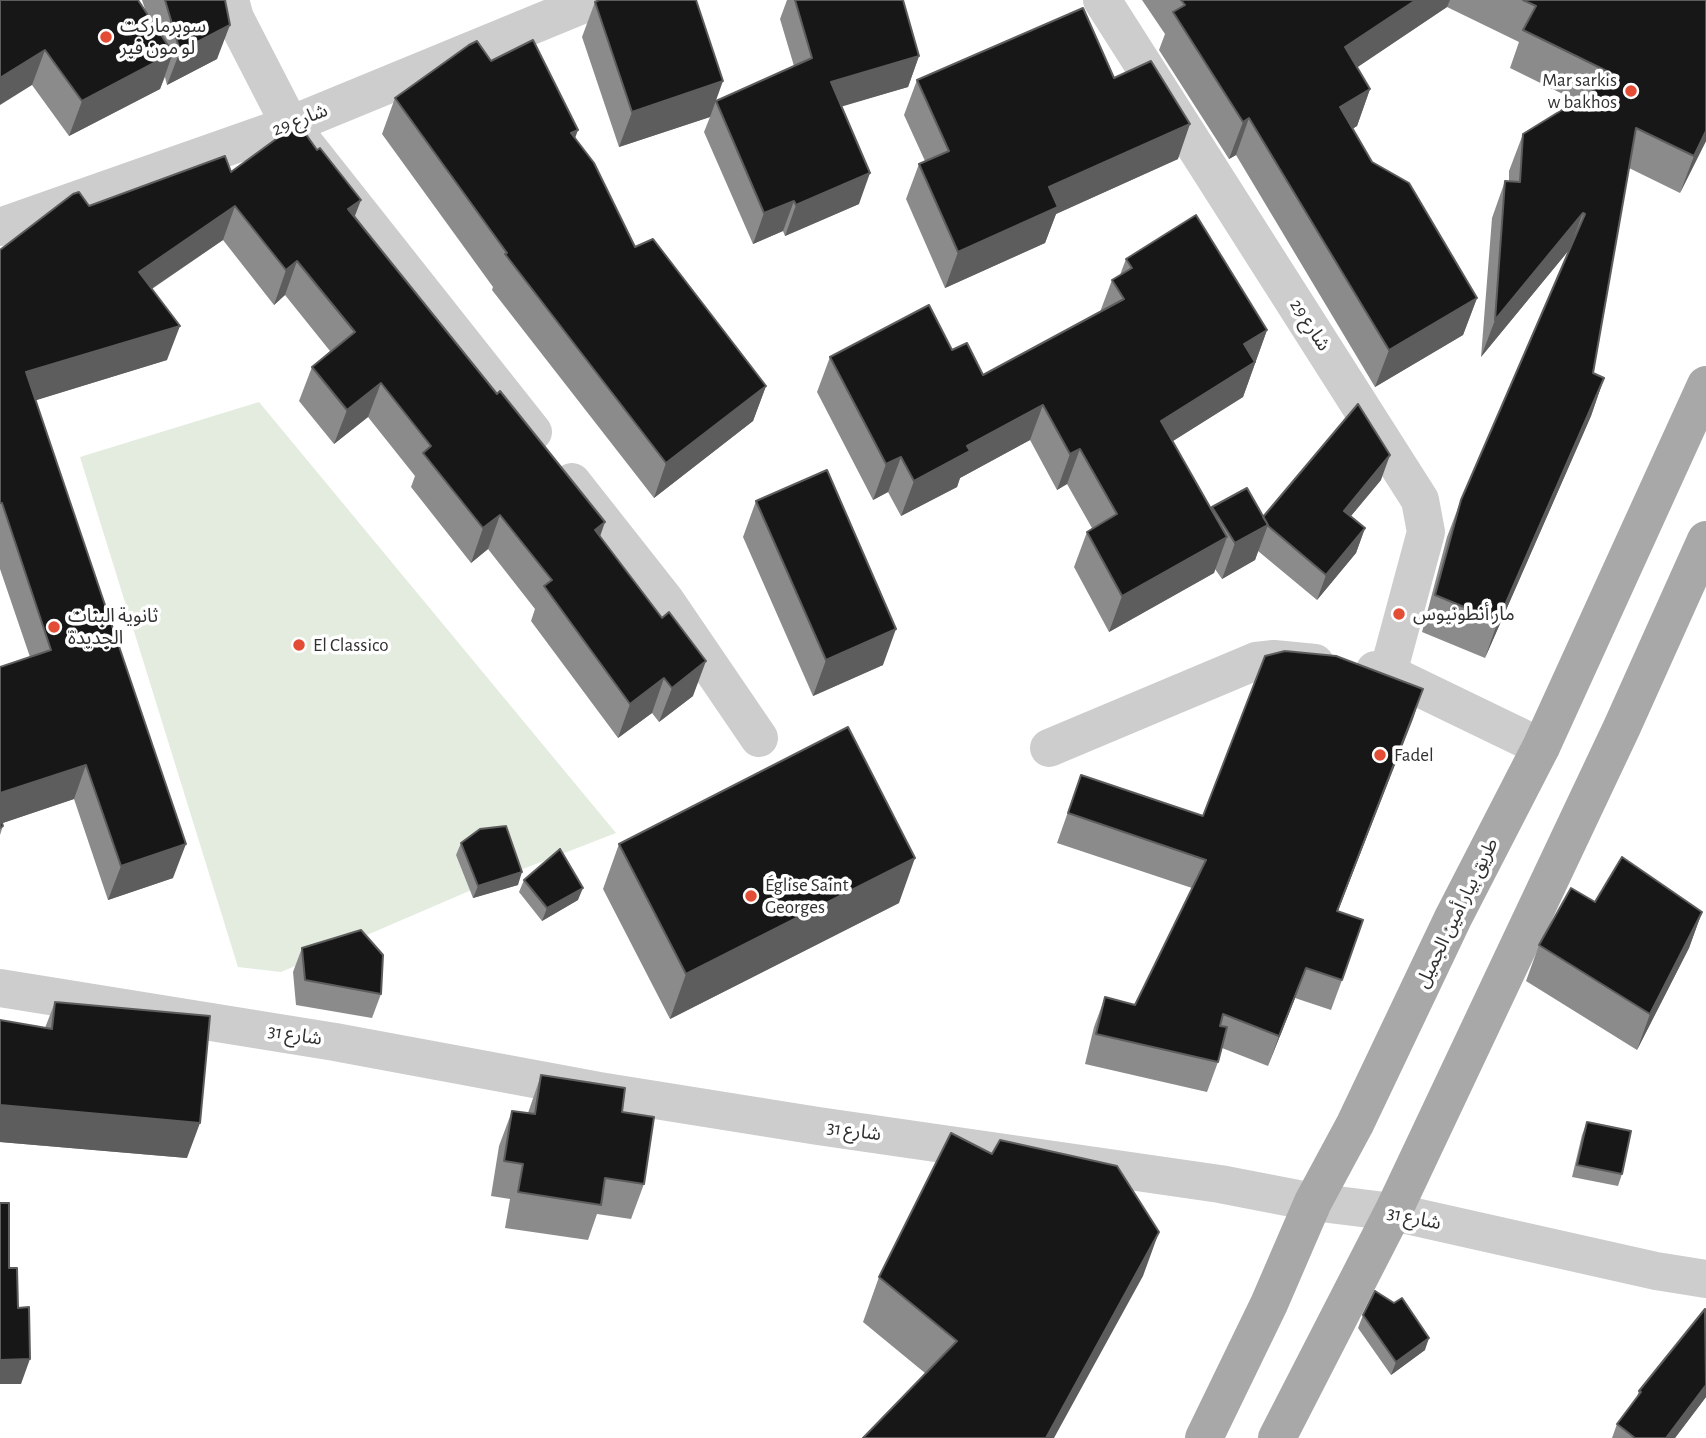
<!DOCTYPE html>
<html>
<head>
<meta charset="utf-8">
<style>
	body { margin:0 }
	canvas { display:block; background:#fff }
</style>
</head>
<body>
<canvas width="1706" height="1438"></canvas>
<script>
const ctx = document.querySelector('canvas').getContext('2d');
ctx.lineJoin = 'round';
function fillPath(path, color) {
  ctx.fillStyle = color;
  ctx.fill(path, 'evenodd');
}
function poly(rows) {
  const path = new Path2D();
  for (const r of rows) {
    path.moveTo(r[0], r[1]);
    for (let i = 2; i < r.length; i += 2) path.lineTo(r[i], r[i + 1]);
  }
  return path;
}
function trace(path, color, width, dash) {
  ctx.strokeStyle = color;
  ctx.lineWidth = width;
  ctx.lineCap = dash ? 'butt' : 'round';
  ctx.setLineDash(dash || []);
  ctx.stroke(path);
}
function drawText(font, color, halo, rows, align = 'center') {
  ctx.font = font + ' "Alegreya Sans","Noto Sans Arabic",sans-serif';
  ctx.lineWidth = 7;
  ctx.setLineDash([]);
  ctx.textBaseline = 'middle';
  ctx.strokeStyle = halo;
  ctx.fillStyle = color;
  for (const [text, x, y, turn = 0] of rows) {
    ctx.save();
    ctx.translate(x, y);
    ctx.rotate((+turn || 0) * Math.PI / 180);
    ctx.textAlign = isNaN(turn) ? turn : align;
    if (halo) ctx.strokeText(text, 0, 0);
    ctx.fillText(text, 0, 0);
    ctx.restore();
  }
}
const green = poly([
	[259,402,616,833,497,879,281,972,238,967,80,457]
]);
const minor = poly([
	[230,0,235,18,290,125,533,432],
	[1102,0,1420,500,1426,532,1388,673],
	[0,227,290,125,594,0],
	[572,482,665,600,759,738],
	[1375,670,1388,673,1541,747],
	[1049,748,1256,661,1274,659,1315,663],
	[0,988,335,1042,599,1091,818,1126,1220,1184,1313,1202,1393,1212,1656,1271,1706,1279]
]);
const major = poly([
	[1204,1438,1269,1304,1313,1202,1355,1124,1453,918,1541,747,1706,385],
	[1277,1438,1393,1212,1622,727,1706,540]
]);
const wall = poly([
	[0,0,146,12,142,0,225,0,217,59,167,85,165,77,160,89,69,136,32,85],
	[787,0,903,0,919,56,908,87,841,106,859,204,785,236,783,231,753,244,704,132,710,117,619,147,582,37,595,2,716,101,794,66,780,19],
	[1142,0,1706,0,1706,141,1680,193,1629,168,1593,373,1604,378,1591,416,1485,658,1422,632,1447,537,1461,500,1569,250,1481,357,1492,218,1505,181,1509,181,1509,171,1523,134,1577,101,1510,68,1519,42,1447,7,1357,67,1370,89,1357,126,1352,129,1372,162,1477,298,1463,335,1375,387,1236,155,1229,159,1159,50,1165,34],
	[491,61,575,138,635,247,766,386,753,421,654,498,492,290,493,287,382,134,395,98],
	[1114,78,1178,159,1056,214,1045,243,945,288,906,199,919,164,925,161,904,115,917,80],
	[231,172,355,216,600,536,693,696,659,722,652,713,618,738,531,621,535,609,488,549,471,563,411,487,415,476,368,417,334,444,299,401,312,367,330,351,285,295,274,305,223,240,152,289,167,360,36,400,173,878,108,900,74,799,2,823,3,826,0,835,0,667,30,657,0,569,0,250,89,206],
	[1126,259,1267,330,1243,397,1173,441,1211,510,1212,507,1263,517,1381,480,1351,516,1365,528,1356,553,1317,600,1258,551,1255,560,1222,579,1215,569,1214,573,1109,632,1074,567,1087,532,1092,528,1067,484,1057,490,1030,440,960,478,957,487,901,516,888,492,873,500,817,392,830,357,952,350,983,375,1100,312,1112,280,1120,275],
	[756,501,883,665,813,696,743,537],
	[1423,689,1338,911,1342,980,1331,1010,1295,998,1268,1066,1222,1048,1218,1062,1207,1092,1085,1064,1094,1027,1105,997,1135,1005,1192,888,1057,843,1081,775,1203,816],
	[461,843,518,885,473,898,456,855],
	[619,844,899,903,670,1019,603,889],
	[524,880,578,900,542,921,519,892],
	[1595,902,1702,912,1689,948,1637,1050,1526,981,1539,945],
	[302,948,381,994,372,1018,296,1005,293,972],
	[55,1002,187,1158,0,1142,0,1020,45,1028],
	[541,1075,622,1112,644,1184,631,1219,597,1214,588,1240,505,1228,510,1199,491,1196,499,1146,512,1111,528,1113],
	[1587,1122,1622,1174,1618,1186,1572,1177,1582,1135],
	[1143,1276,925,1373,863,1322,879,1277],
	[1706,1309,1706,1397,1675,1438,1612,1438,1617,1424,1637,1397,1639,1391],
	[1363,1315,1425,1350,1391,1375,1358,1328]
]);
const shadedWall = poly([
	[1416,0,1450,0,1447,7,1331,85,1345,47],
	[230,25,217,59,167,85,180,51],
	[45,50,32,85,0,105,0,78],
	[173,53,160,89,69,136,82,101],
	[919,56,908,87,820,113,831,82],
	[723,81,710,117,619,147,632,112],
	[1370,89,1357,126,1326,145,1340,107],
	[1249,118,1236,155,1229,159,1243,122],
	[1190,124,1178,159,1056,214,1045,243,945,288,958,252,1049,187],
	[578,130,565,166,571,133],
	[1706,131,1706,141,1680,193,1694,156],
	[870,173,859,204,785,236,796,205],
	[361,200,348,234,348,209],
	[794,201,783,231,753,244,764,213],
	[235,206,223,240,126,306,139,272],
	[1583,213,1569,250,1481,357,1495,320],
	[297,261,285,295,274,305,286,270],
	[1477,298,1463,335,1375,387,1389,350],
	[180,326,167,360,14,407,26,372],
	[1267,330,1243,397,1149,456,1161,421,1244,344],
	[1604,378,1591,416,1485,658,1498,621],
	[381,383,368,417,334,444,347,410],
	[766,386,753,421,654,498,666,463],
	[1043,405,1030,440,960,478,957,487,901,516,914,481,967,446],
	[1080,449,1067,484,1057,490,1070,454],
	[1390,455,1381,480,1335,535,1344,511],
	[901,457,888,492,873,500,886,464],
	[500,515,488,549,471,563,483,528],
	[605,522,593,557,595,530],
	[1268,525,1255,560,1222,579,1235,543],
	[1365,528,1356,553,1317,600,1326,575],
	[1227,537,1214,573,1109,632,1122,596],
	[896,629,883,665,813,696,826,660],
	[706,661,693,696,659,722,672,688],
	[664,678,652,713,618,738,630,704],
	[1423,689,1413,719,1326,941,1337,911],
	[86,765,74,799,0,824,0,793],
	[186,844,173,878,108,900,121,866],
	[915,858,899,903,670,1019,686,974],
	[522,872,518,885,473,898,478,886],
	[583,888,578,900,542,921,547,908],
	[1702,912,1689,948,1637,1050,1650,1014],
	[1306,968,1295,998,1268,1066,1279,1036],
	[0,1105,200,1123,187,1158,0,1142],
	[1159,1232,1143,1276,1054,1438,1046,1438],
	[1429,1338,1425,1350,1391,1375,1396,1362],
	[30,1359,21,1384,0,1384,0,1360],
	[1706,1385,1706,1397,1675,1438,1666,1438]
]);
const building = poly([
	[0,0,138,0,173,53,82,101,45,50,0,78,0,0],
	[165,0,225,0,230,25,180,51,165,0],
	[599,0,696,0,723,81,632,112,595,2,599,0],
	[795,0,903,0,919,56,831,82,870,173,796,205,794,201,764,213,716,101,812,58,795,0],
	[1181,0,1416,0,1345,47,1370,89,1340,107,1372,162,1409,183,1477,298,1389,350,1249,118,1243,122,1173,12,1185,5,1181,0],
	[1523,0,1706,0,1706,131,1694,156,1636,128,1593,373,1604,378,1498,621,1435,595,1461,500,1585,214,1583,213,1495,320,1505,181,1520,182,1523,134,1617,76,1523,30,1536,6,1523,0],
	[1083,8,1114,78,1151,61,1190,124,1049,187,1058,207,958,252,919,164,949,151,917,80,1083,8],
	[533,40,578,130,571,133,594,163,635,247,653,239,766,386,666,463,505,254,507,253,395,98,469,45,477,41,491,61,533,40],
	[298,123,317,150,320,148,361,200,348,209,497,394,500,391,605,522,595,530,662,618,669,612,706,661,672,688,664,678,630,704,544,586,552,580,500,515,483,528,423,453,431,446,381,383,347,410,312,367,355,332,297,261,286,270,235,206,139,272,180,326,26,372,186,844,121,866,86,765,0,793,0,667,51,650,2,503,0,503,0,250,73,194,79,192,89,206,225,156,231,172,298,123],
	[1196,215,1267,330,1244,344,1255,362,1161,421,1227,537,1122,596,1087,532,1117,514,1080,449,1070,454,1043,405,967,446,970,451,914,481,901,457,886,464,830,357,929,305,952,350,967,343,983,375,1124,299,1112,280,1132,268,1126,259,1196,215],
	[1358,404,1390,455,1344,511,1365,528,1326,575,1267,525,1268,525,1263,517,1358,404],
	[827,470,896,629,826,660,756,501,827,470],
	[1247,488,1268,525,1235,543,1212,507,1247,488],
	[1285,651,1336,656,1423,689,1337,911,1363,920,1342,980,1306,968,1279,1036,1223,1014,1220,1026,1227,1027,1218,1062,1096,1034,1105,997,1135,1005,1206,860,1068,813,1081,775,1203,816,1265,656,1285,651],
	[848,727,915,858,686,974,619,844,848,727],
	[0,817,3,826,0,828,0,817],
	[506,826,522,872,478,886,461,843,480,829,506,826],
	[560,849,583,888,547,908,524,880,560,849],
	[1622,857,1702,912,1650,1014,1539,945,1571,888,1595,902,1622,857],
	[361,930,383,955,381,994,305,980,302,948,361,930],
	[55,1002,210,1016,200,1123,0,1105,0,1020,52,1029,55,1002],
	[541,1075,625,1088,622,1112,654,1117,644,1184,605,1178,601,1205,518,1192,523,1164,504,1161,512,1111,535,1114,541,1075],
	[1587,1122,1631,1131,1622,1174,1577,1165,1587,1122],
	[951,1133,992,1154,1000,1140,1117,1166,1159,1232,1046,1438,863,1438,957,1341,879,1277,951,1133],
	[0,1203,9,1203,9,1268,17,1268,18,1308,29,1307,30,1359,0,1360,0,1203],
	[1375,1291,1394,1303,1402,1298,1429,1338,1396,1362,1363,1315,1375,1291],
	[1705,1309,1706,1385,1666,1438,1635,1438,1617,1424,1641,1392,1639,1391,1705,1309]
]);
const markers = [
	[106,37,7,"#e34d35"],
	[1631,91,7,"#e34d35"],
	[1399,614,7,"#e34d35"],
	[54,627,7,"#e34d35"],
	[299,645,7,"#e34d35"],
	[1380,755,7,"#e34d35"],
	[751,896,7,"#e34d35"]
];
const poiNames = [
	["سوبرماركت",120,26],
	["لو مون فير",120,48],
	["Mar sarkis",1617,80,"right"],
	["w bakhos",1617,102,"right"],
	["مار أنطونيوس",1413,614],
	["ثانوية البنات",68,616],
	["الجديدة",68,638],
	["El Classico",313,645],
	["Fadel",1394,755],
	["Église Saint",765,885],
	["Georges",765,907]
];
const streetNames = [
	["شارع 29",300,120,-21],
	["شارع 29",1310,325,57],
	["طريق بيار أمين الجميل",1457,913,-64],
	["شارع 31",295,1035,9],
	["شارع 31",854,1131,8],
	["شارع 31",1414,1218,12]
];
fillPath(green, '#e3ecde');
trace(minor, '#cdcdcd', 38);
trace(major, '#a8a8a8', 38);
fillPath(wall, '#8b8b8b');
fillPath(shadedWall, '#5d5d5d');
fillPath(building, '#171717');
trace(building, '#5d5d5d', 2);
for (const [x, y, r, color] of markers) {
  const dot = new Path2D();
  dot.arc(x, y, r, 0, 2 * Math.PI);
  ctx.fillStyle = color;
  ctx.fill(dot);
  trace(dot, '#fff', 2.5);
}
drawText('19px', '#303030', '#fff', poiNames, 'left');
drawText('19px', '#303030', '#fff', streetNames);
</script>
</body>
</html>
